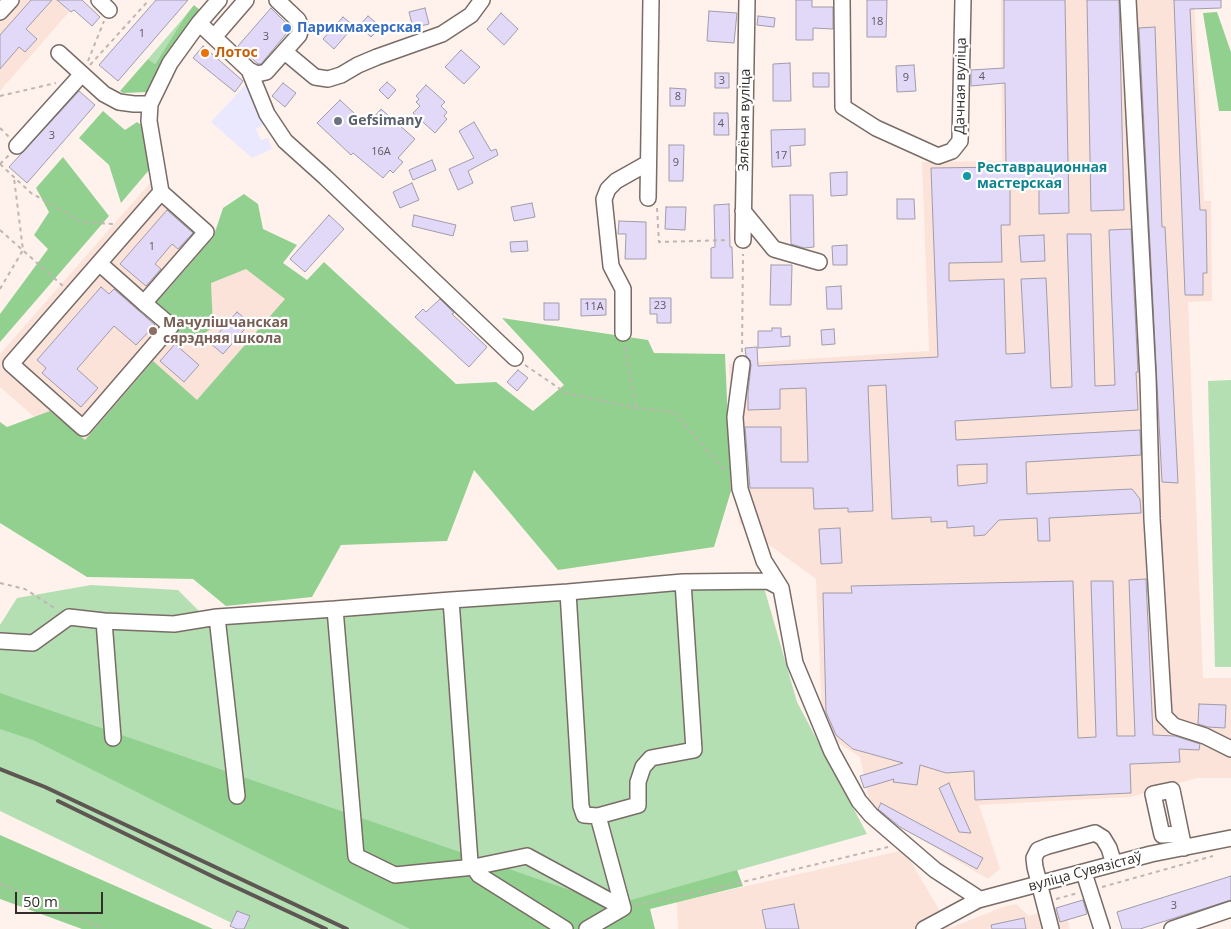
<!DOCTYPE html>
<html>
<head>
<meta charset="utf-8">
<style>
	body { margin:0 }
	#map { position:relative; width:1231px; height:929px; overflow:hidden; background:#fff2ed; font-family:"Open Sans",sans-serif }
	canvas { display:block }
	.scale { position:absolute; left:15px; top:892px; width:88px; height:22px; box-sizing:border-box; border:2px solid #342e2b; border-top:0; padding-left:6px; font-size:15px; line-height:18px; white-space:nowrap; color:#342e2b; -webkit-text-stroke:4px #fff; paint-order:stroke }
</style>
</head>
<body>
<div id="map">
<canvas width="1231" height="929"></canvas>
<div class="scale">50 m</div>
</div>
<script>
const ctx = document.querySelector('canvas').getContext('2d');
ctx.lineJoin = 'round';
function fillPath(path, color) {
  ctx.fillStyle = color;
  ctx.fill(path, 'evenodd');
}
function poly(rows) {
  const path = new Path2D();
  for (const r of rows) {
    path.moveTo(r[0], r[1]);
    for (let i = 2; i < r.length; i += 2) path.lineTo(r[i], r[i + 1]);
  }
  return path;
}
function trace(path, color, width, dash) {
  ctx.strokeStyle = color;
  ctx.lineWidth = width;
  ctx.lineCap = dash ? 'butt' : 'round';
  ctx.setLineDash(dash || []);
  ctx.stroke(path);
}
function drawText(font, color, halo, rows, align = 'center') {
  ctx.font = font + ' "Open Sans",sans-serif';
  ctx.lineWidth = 4.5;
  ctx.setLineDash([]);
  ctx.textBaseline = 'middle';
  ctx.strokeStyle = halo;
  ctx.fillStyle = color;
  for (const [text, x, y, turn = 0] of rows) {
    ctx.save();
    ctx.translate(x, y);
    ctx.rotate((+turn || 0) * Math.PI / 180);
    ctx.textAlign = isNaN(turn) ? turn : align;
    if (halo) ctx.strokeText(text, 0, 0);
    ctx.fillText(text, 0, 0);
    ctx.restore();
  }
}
const commercial = poly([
	[246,84,263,125,256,129,261,140,268,138,272,149,252,158,211,122]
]);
const built = poly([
	[0,0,58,0,69,12,0,91],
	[1001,0,1194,0,1204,201,1211,201,1212,301,1188,302,1203,678,1231,678,1231,778,1197,778,1131,797,979,805,1000,869,988,879,871,810,860,757,834,740,822,712,816,579,739,523,729,364,929,351,922,162,1002,161],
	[156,176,306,308,134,504,0,387,0,354],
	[904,850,950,928,1003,907,1016,904,1029,916,1083,900,1088,914,1068,920,1070,929,678,929,677,902]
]);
const green = poly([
	[186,15,155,64,148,59],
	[1231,380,1231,667,1215,667,1208,381],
	[763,584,797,702,867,834,614,905,590,929,244,929,0,811,0,625,17,598,91,585,178,590,212,624]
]);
const forest = poly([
	[194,5,201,11,148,92,123,93,120,91,148,59,155,64,186,15],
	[1217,12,1231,52,1231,111,1219,111,1203,13],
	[103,111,125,130,137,122,144,127,149,170,121,203,109,165,79,138],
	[63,157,109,216,0,342,0,314,48,249,34,235,49,212,36,188],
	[244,194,258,204,263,229,297,245,283,263,307,280,324,262,456,384,496,382,533,411,564,385,502,318,648,340,654,353,725,354,731,491,714,547,558,570,474,470,447,541,341,545,312,597,226,606,193,579,87,577,0,523,0,422,7,427,50,411,85,440,153,361,197,400,285,299,246,269,211,283,213,327,193,342,178,334,178,324,156,303,213,238,223,208],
	[0,693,613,905,737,870,743,886,650,909,655,929,410,929,33,740,0,729],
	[0,835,213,929,82,929,0,899]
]);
const building = poly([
	[31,0,52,0,26,29,37,39,25,52,19,47,0,69,0,35,31,0],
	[57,0,82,0,100,17,92,26,74,10,71,12,57,0],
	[156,0,188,0,118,81,99,65,156,0],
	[796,0,812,0,812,7,833,7,833,29,813,28,813,40,796,40,796,0],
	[867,0,887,0,886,37,867,37,867,0],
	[1004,0,1065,0,1069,213,1039,214,1039,184,1010,184,1010,225,1001,225,1002,262,949,263,949,281,1004,279,1006,354,1025,353,1021,279,1046,278,1051,388,1072,387,1067,234,1091,234,1095,386,1115,385,1109,230,1131,229,1138,372,1136,372,1138,410,955,421,956,440,1140,430,1141,455,1026,462,1027,494,1132,489,1140,499,1141,513,1049,518,1050,541,1038,541,1037,518,999,520,985,535,974,536,974,526,947,528,947,521,931,522,931,517,892,519,886,385,868,386,873,511,848,512,848,508,814,509,813,488,750,488,745,427,781,427,781,462,808,462,806,388,780,389,780,409,748,410,748,393,751,365,750,360,746,356,745,348,757,347,758,366,938,357,931,168,1006,167,1005,83,971,86,971,70,1004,68,1004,0],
	[987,464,987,483,958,486,957,465,987,464],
	[1087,0,1119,0,1124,210,1091,211,1087,0],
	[1174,0,1221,0,1221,8,1190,9,1200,210,1206,210,1207,273,1203,273,1203,295,1185,295,1174,0],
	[271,8,291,28,261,64,258,64,238,46,271,8],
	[425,8,429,24,413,28,409,12,425,8],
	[709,11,737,13,734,43,707,41,709,11],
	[501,13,518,29,504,45,487,29,501,13],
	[368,16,381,27,371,37,359,26,368,16],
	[758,16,775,18,774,27,757,25,758,16],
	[343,17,354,26,334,49,323,39,343,17],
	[1155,27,1162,227,1165,227,1178,483,1162,482,1159,423,1139,28,1155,27],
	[203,46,243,81,235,92,193,58,203,46],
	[461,50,480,67,464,84,445,67,461,50],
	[790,63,791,101,773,101,773,64,790,63],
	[914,65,916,91,897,92,896,66,914,65],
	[715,73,729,73,729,88,715,88,715,73],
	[813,73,829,73,829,87,813,87,813,73],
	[387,82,396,90,388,99,379,90,387,82],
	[283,83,296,93,285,107,272,96,283,83],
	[426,85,445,102,441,106,447,112,444,116,447,119,435,133,413,113,420,106,416,102,419,99,416,96,426,85],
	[670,88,686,89,685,106,670,106,670,88],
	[79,91,95,105,27,183,9,167,79,91],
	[340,100,367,125,381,109,415,139,398,158,403,162,393,173,390,170,383,178,353,153,351,155,317,123,340,100],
	[714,113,728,113,729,135,714,135,714,113],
	[474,122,491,151,496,149,498,155,468,171,473,183,458,190,449,169,474,158,459,131,474,122],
	[805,129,805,145,790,146,791,166,772,167,771,130,805,129],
	[669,145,684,145,683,181,669,181,669,145],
	[432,160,436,170,413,180,409,170,432,160],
	[847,172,847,195,831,196,830,173,847,172],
	[412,183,419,200,400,208,393,192,412,183],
	[790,195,813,195,814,247,804,248,791,244,790,195],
	[897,199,914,199,915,219,897,219,897,199],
	[532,203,535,217,514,221,511,207,532,203],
	[729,204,730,247,732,247,733,278,711,278,711,248,715,247,714,205,729,204],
	[666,207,686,207,685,230,665,229,666,207],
	[167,210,193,233,178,249,172,244,155,264,161,269,146,286,120,264,167,210],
	[329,215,344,229,305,272,290,259,329,215],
	[414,215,456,225,453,236,412,226,414,215],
	[619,221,646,222,646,259,625,259,626,234,618,234,619,221],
	[1044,235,1045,261,1021,262,1019,236,1044,235],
	[527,241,528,251,511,252,510,242,527,241],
	[847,245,847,265,833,265,832,246,847,245],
	[771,265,792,265,791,305,770,305,771,265],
	[841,286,842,309,827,309,826,287,841,286],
	[101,287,109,294,114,289,155,325,136,345,114,326,77,369,98,388,81,407,42,373,46,368,37,360,101,287],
	[650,298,671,298,671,323,657,323,657,314,650,314,650,298],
	[440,299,454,313,452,314,487,347,469,367,415,317,423,309,426,312,440,299],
	[581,299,606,299,606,315,581,316,581,299],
	[544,303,559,303,559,320,544,320,544,303],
	[237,312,250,323,223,354,210,343,237,312],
	[772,328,781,328,781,337,790,336,790,346,758,348,758,331,772,331,772,328],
	[834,329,835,344,822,345,821,330,834,329],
	[175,344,199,365,184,382,160,361,175,344],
	[518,370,528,378,517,391,507,382,518,370],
	[840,528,842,563,821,564,819,529,840,528],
	[1146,579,1153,735,1175,736,1200,744,1199,750,1179,749,1180,762,1130,764,1131,793,975,800,974,771,946,773,920,765,917,785,893,782,894,779,864,788,860,776,903,763,853,749,836,735,826,712,823,593,852,593,851,586,1073,581,1078,738,1096,737,1091,581,1113,581,1117,736,1135,736,1129,580,1146,579],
	[1199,704,1226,705,1225,728,1208,727,1198,724,1199,704],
	[949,783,954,795,971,833,959,832,939,788,949,783],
	[881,803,983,858,977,869,900,827,878,809,881,803],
	[1231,876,1231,900,1140,929,1122,929,1117,912,1231,876],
	[1083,900,1087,914,1060,922,1056,908,1083,900],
	[794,904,799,929,766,929,762,910,794,904],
	[237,911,250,916,244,929,237,929,230,926,237,911],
	[1024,918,1026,929,992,929,991,925,1024,918]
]);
const path = poly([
	[88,61,104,21],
	[90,65,149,0],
	[0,96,56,83],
	[0,128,9,137],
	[0,164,31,193,82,222,114,224],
	[0,164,9,155],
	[657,208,659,242,730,240],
	[0,230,63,286],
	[0,289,23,250,14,178],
	[625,347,636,408],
	[742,352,743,254],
	[525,365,566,393,636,408,674,412,725,471],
	[0,583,25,589,56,609],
	[0,884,48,902,103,929],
	[1102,887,1213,856],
	[1056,899,1078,893],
	[635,905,709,890,888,847]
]);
const minor = poly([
	[99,0,109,10],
	[842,0,843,107,876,128,938,156,952,151,960,141,963,0],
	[1128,0,1148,378,1152,519,1164,716,1174,726,1205,736,1231,749],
	[0,12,11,0],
	[199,23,249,70,257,74,266,72,299,35,301,27,298,20,277,0],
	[214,37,246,0],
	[285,52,315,77,328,79,341,75,358,65,377,57,442,34,471,15,482,0],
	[59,53,104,94,119,102,134,104,150,104],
	[249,70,267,114,285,141,325,177,515,358],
	[17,146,82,74],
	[161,192,11,364,83,428,171,326,144,303,206,232,161,192,149,121,150,104,170,63,199,23,219,0],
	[648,198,651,0],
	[743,211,774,249,819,262],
	[743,240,747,0],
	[99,263,144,303],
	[623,333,623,289,611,266,604,199,608,189,616,181,648,163],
	[742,364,735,417,740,489,764,561,781,588,795,663,832,752,859,801,871,815,935,870,975,896,978,900],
	[683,582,568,592,581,806,584,815,598,816,638,805,638,782,643,767,651,758,694,750,683,582,768,581,781,588],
	[451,600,335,609,356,856,395,875,474,867,527,856,623,908],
	[0,641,33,643,69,617,104,621],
	[113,738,104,621,174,624,217,617],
	[237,796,217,617,335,609],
	[1181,834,1162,835,1153,794,1172,790,1181,834,1184,848],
	[1084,873,1102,929],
	[565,929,479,875,470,862,451,600,568,592],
	[587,929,623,908,598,816],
	[924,929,978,900,1151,854,1231,838],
	[1051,929,1035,867,1034,858,1038,850,1048,846,1095,833,1103,838,1109,848,1114,864],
	[1172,929,1231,909]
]);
const rail = poly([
	[0,769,45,787,347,929],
	[58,801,218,879,326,929]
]);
const markers = [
	[287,28,5,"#3f7fe0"],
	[205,53,5,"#e8710a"],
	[338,121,5,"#6b7280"],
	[967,176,5,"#0f9aa8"],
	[153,331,5,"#8d6e63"]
];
const numberNames = [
	["18",877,22],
	["1",142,34],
	["3",266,37],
	["4",982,77],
	["9",906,78],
	["3",722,81],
	["8",678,97],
	["4",721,124],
	["3",52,136],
	["16А",381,152],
	["17",781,156],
	["9",676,163],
	["1",152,247],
	["23",660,306],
	["11А",594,307],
	["3",1174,906]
];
const shopNames = [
	["Парикмахерская",297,28]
];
const foodNames = [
	["Лотос",215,53]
];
const streetNames = [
	["Дачная вуліца",961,86,-89],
	["Зялёная вуліца",745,120,-89],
	["вуліца Сувязістаў",1085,872,-15]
];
const worshipNames = [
	["Gefsimany",348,121]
];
const cultureNames = [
	["Реставрационная",977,168],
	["мастерская",977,184]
];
const educationNames = [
	["Мачулішчанская",163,323],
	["сярэдняя школа",163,339]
];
fillPath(commercial, '#eae8fe');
fillPath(built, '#fbe3d9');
fillPath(green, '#b4dfb2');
fillPath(forest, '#92d090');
fillPath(building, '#e2d8f8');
trace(building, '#a09ca9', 1);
trace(minor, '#796c66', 18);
trace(path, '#c0b5b1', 2, [4, 4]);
trace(minor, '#fff', 15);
trace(rail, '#5d5652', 4);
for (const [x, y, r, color] of markers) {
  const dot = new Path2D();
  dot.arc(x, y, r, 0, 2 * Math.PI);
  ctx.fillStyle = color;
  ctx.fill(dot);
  trace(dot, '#fff', 2);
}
drawText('11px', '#60585e', null, numberNames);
drawText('bold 14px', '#366cbe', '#fff', shopNames, 'left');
drawText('bold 14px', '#c56008', '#fff', foodNames, 'left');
drawText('14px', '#342e2b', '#fff', streetNames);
drawText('bold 14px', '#5b616d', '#fff', worshipNames, 'left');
drawText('bold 14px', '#0d838f', '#fff', cultureNames, 'left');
drawText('bold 14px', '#785e54', '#fff', educationNames, 'left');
</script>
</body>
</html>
